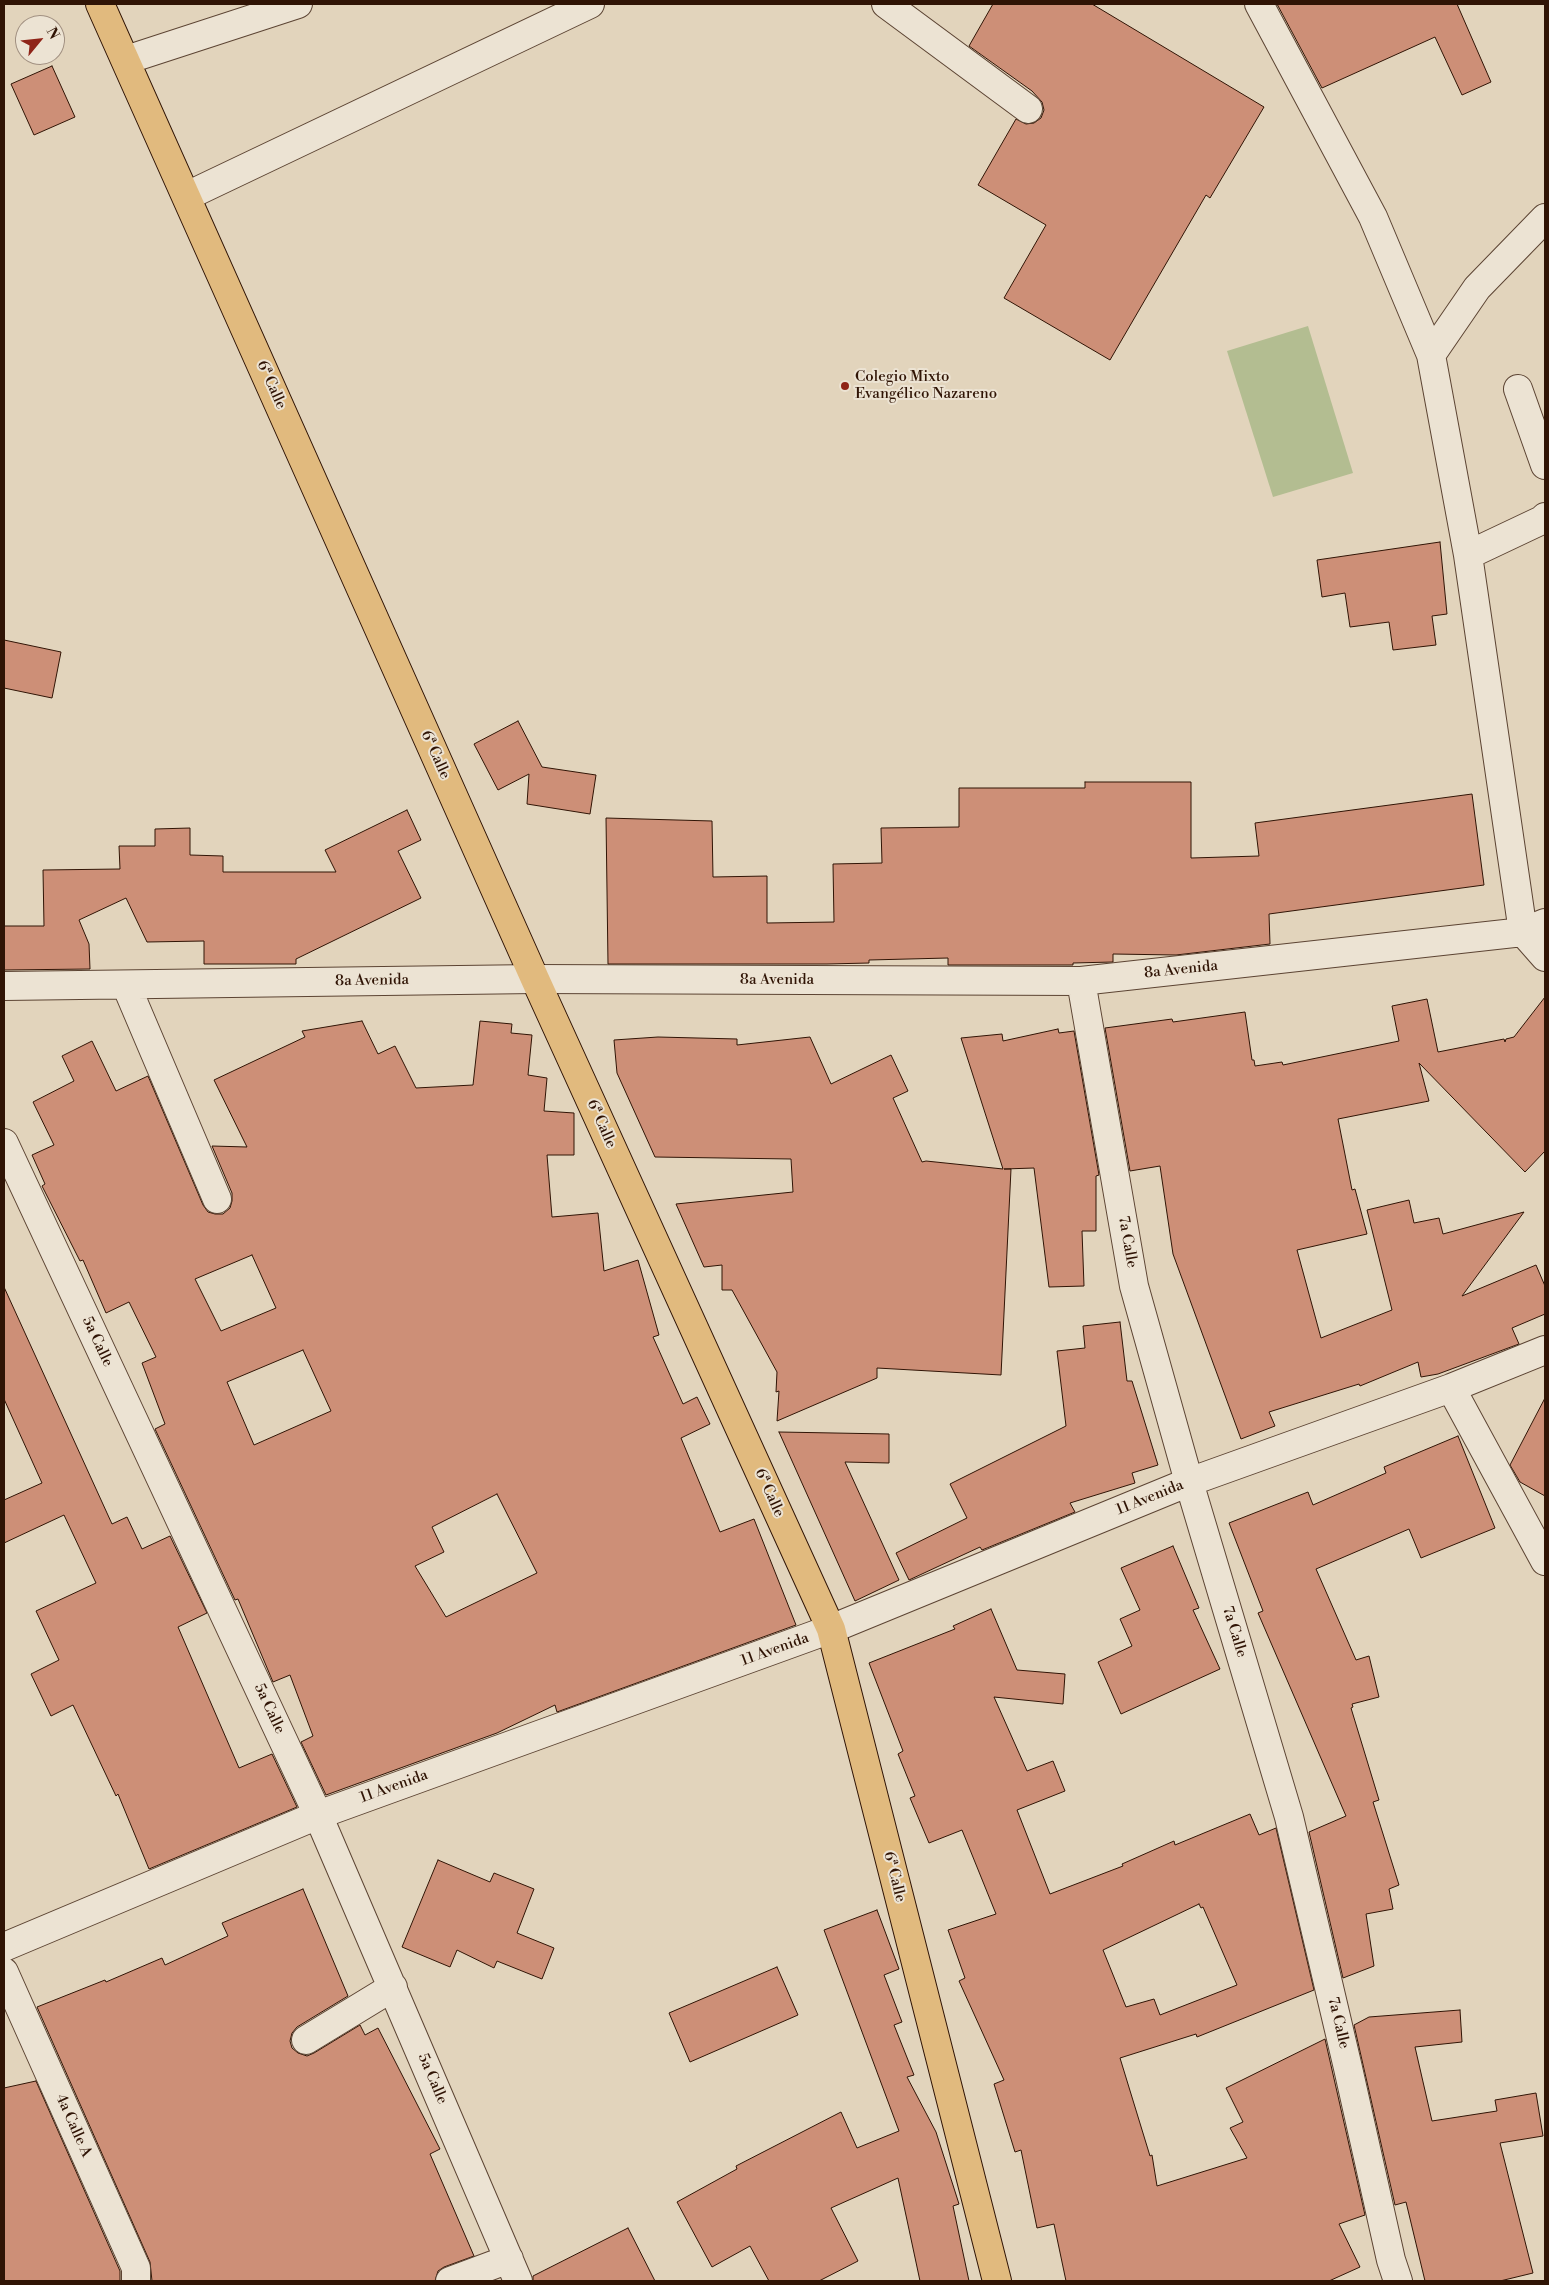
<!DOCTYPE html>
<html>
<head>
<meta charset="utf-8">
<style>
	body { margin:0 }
	#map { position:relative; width:1549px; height:2285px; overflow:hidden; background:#e2d4bc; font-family:"Libre Bodoni",serif }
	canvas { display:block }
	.frame { position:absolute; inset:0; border:5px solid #301405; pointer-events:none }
	.north { position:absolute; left:15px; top:15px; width:50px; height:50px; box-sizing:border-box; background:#ece3d3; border:1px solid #a19081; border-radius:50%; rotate:62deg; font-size:14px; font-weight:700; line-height:20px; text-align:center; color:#301405 }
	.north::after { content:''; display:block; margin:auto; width:18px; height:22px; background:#8f2418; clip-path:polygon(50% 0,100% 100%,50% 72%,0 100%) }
</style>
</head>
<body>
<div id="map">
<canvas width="1549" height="2285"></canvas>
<div class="frame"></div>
<div class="north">N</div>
</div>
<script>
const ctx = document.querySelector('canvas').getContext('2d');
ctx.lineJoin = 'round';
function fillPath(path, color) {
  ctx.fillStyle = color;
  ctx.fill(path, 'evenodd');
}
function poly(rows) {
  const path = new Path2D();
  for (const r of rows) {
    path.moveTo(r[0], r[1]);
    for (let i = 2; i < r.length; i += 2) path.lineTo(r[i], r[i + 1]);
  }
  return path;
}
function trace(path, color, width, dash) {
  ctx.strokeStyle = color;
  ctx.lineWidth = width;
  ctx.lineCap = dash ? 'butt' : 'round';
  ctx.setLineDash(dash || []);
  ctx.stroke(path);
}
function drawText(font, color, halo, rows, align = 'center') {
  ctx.font = font + ' "Libre Bodoni",serif';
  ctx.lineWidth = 4;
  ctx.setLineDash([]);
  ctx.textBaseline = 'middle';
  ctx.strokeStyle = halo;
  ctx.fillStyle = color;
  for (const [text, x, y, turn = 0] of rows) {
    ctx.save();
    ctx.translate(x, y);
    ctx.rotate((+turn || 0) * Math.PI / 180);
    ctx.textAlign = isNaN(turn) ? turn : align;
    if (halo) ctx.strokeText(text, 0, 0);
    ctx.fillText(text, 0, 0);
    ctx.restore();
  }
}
const green = poly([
	[1308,326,1353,473,1273,497,1227,351]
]);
const building = poly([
	[993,4,1092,4,1264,107,1210,198,1206,195,1110,360,1004,298,1046,225,978,185,1016,119,1026,124,1034,123,1041,118,1044,110,1042,102,1032,91,969,46,993,4],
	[1277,4,1457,4,1491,82,1462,95,1435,37,1322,88,1277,4],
	[52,66,75,117,34,135,11,84,52,66],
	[1440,542,1447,614,1432,616,1436,645,1393,650,1389,622,1350,627,1345,593,1322,597,1317,560,1440,542],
	[4,640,61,652,52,698,4,688,4,640],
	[518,721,542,767,596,775,590,814,527,804,529,774,498,790,474,744,518,721],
	[1085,782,1191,782,1191,858,1259,856,1255,823,1472,794,1484,885,1269,914,1270,944,1176,955,1113,954,1113,962,1073,963,1073,965,948,965,948,958,869,960,869,963,827,964,608,964,606,818,712,821,713,877,767,876,767,923,834,922,833,864,882,863,881,828,959,827,959,788,1085,788,1085,782],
	[407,810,421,840,398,851,421,898,296,959,296,964,204,964,204,941,147,942,126,898,79,920,89,944,90,969,4,970,4,926,44,926,43,870,120,869,119,846,155,846,155,829,190,828,190,855,223,856,223,872,336,872,325,850,407,810],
	[1545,997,1545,1151,1525,1172,1419,1063,1429,1101,1338,1119,1352,1190,1355,1189,1367,1234,1297,1250,1321,1338,1392,1310,1367,1210,1409,1200,1414,1223,1439,1218,1443,1234,1524,1212,1462,1296,1536,1265,1545,1286,1545,1314,1512,1328,1519,1344,1438,1374,1421,1377,1418,1362,1360,1386,1359,1384,1269,1412,1275,1426,1241,1439,1173,1254,1160,1166,1130,1171,1105,1028,1172,1019,1173,1022,1245,1012,1252,1060,1254,1060,1255,1066,1282,1062,1283,1065,1399,1041,1392,1006,1427,999,1438,1052,1504,1039,1505,1042,1506,1039,1514,1037,1545,997],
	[362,1021,378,1054,395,1046,416,1088,473,1085,480,1021,512,1024,511,1033,532,1035,528,1075,547,1078,544,1111,574,1113,574,1155,547,1155,552,1217,598,1213,604,1271,638,1260,659,1335,653,1337,683,1404,697,1397,710,1424,681,1438,720,1532,754,1519,796,1625,557,1712,555,1705,497,1733,326,1795,301,1742,313,1736,290,1675,273,1682,238,1599,235,1600,155,1429,165,1424,142,1363,156,1357,129,1302,106,1313,83,1260,80,1261,42,1186,45,1184,32,1155,54,1145,33,1102,74,1081,62,1056,92,1041,116,1091,148,1076,203,1205,208,1212,215,1214,223,1214,230,1208,232,1201,232,1193,212,1146,247,1147,214,1080,305,1037,302,1031,362,1021],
	[252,1255,276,1308,221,1331,195,1279,252,1255],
	[303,1350,331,1411,254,1445,227,1382,303,1350],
	[497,1494,537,1573,446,1617,415,1566,444,1552,432,1527,497,1494],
	[1058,1029,1059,1033,1074,1031,1099,1175,1096,1176,1096,1231,1082,1231,1084,1286,1049,1287,1034,1168,1004,1169,1011,1169,1001,1375,877,1368,877,1378,777,1421,779,1391,776,1392,777,1372,732,1290,722,1290,722,1265,704,1267,676,1204,793,1192,791,1159,655,1157,617,1073,614,1040,658,1037,737,1039,737,1045,810,1037,831,1084,891,1055,908,1091,893,1098,922,1162,926,1161,1003,1169,961,1038,1002,1034,1003,1041,1058,1029],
	[4,1287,112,1524,127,1517,142,1549,170,1536,207,1613,178,1627,239,1768,272,1754,297,1807,149,1869,118,1794,116,1796,73,1705,51,1716,31,1674,59,1660,36,1611,96,1583,64,1515,4,1543,4,1500,42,1483,4,1399,4,1287],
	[1120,1322,1127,1381,1132,1381,1158,1465,1132,1473,1135,1483,1070,1503,1075,1512,982,1550,980,1547,909,1580,896,1553,967,1518,950,1484,1066,1426,1057,1351,1085,1348,1083,1326,1120,1322],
	[1545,1398,1545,1496,1520,1482,1510,1465,1545,1398],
	[779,1432,889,1434,889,1463,845,1462,899,1580,855,1601,779,1432],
	[1458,1436,1495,1528,1421,1558,1409,1529,1316,1569,1356,1660,1369,1656,1379,1697,1352,1704,1353,1707,1351,1708,1379,1800,1373,1802,1399,1885,1389,1889,1393,1909,1366,1914,1374,1966,1343,1978,1309,1832,1346,1816,1258,1613,1263,1611,1229,1523,1308,1492,1313,1505,1386,1473,1384,1467,1458,1436],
	[1173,1546,1199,1608,1193,1610,1220,1669,1121,1714,1098,1662,1132,1646,1120,1619,1140,1610,1121,1568,1173,1546],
	[991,1609,1017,1670,1065,1674,1063,1704,994,1697,1027,1771,1053,1761,1065,1791,1017,1810,1050,1894,1123,1866,1122,1864,1174,1841,1175,1845,1250,1814,1259,1835,1276,1828,1314,1990,1197,2037,1196,2034,1120,2058,1150,2156,1152,2155,1157,2186,1247,2158,1230,2128,1243,2122,1226,2088,1325,2039,1365,2215,1339,2224,1360,2267,1329,2281,1066,2281,1054,2224,1037,2228,1021,2150,1015,2152,994,2084,1004,2080,959,1981,965,1978,948,1930,996,1914,962,1830,929,1843,910,1798,915,1796,898,1754,903,1751,869,1663,955,1629,953,1626,991,1609],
	[1199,1904,1201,1908,1203,1907,1237,1985,1160,2015,1154,1999,1126,2007,1103,1950,1199,1904],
	[438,1860,490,1882,494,1873,534,1889,517,1933,554,1948,542,1979,497,1961,494,1968,457,1950,450,1967,402,1947,438,1860],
	[303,1889,348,1996,297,2027,292,2033,290,2041,292,2048,298,2053,307,2056,314,2053,360,2025,365,2035,378,2028,440,2149,430,2154,474,2256,444,2267,438,2271,435,2281,152,2281,150,2262,37,2007,105,1980,106,1982,162,1958,165,1965,228,1936,222,1923,303,1889],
	[877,1910,899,1969,884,1975,902,2022,894,2025,914,2075,907,2077,936,2132,959,2204,953,2206,969,2281,920,2281,898,2178,831,2208,858,2261,819,2281,769,2281,750,2246,712,2267,677,2202,737,2169,736,2166,841,2112,857,2148,899,2131,824,1930,877,1910],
	[777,1967,798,2015,690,2062,669,2013,777,1967],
	[1460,2010,1462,2042,1415,2047,1432,2121,1497,2111,1495,2100,1536,2093,1543,2136,1500,2143,1533,2273,1500,2281,1425,2281,1406,2202,1395,2205,1354,2025,1369,2017,1460,2010],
	[36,2081,120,2271,120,2281,4,2281,4,2088,36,2081],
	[628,2228,655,2281,533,2281,533,2276,628,2228]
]);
const minor = poly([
	[886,4,1028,109],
	[1259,4,1373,217,1431,355,1468,555,1523,932,1545,957],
	[126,60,298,4],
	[187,196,590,4],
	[1431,355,1477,288,1545,218],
	[1518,389,1545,465],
	[1468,555,1542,520,1545,517],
	[1081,981,1134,1286,1189,1482,1289,1817,1348,2068,1391,2260,1398,2281],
	[126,985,217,1199],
	[4,986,535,979,1081,981,1523,932,1545,923],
	[4,1143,318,1815,518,2281],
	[1451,1388,1545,1561],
	[4,1947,318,1815,831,1629,1189,1482,1451,1388,1545,1350],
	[4,1972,136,2268,136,2281],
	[306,2040,393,1987],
	[450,2281,509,2259]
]);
const major = poly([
	[100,4,535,979,831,1629,997,2281]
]);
const markers = [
	[845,386,5,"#8f2418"]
];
const poiNames = [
	["Colegio Mixto",855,377],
	["Evangélico Nazareno",855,394]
];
const streetNames = [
	["6ª Calle",271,385,66],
	["6ª Calle",435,755,66],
	["8a Avenida",1181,970,-6],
	["8a Avenida",777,980],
	["8a Avenida",372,981,-1],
	["6ª Calle",601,1124,66],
	["7a Calle",1127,1242,80],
	["5a Calle",97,1342,65],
	["6ª Calle",769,1493,66],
	["11 Avenida",1150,1498,-22],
	["7a Calle",1234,1632,73],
	["11 Avenida",775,1650,-20],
	["5a Calle",269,1709,65],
	["11 Avenida",394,1787,-20],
	["6ª Calle",894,1877,76],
	["7a Calle",1338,2023,77],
	["5a Calle",432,2079,67],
	["4a Calle A",73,2126,66]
];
fillPath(green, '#b3bd91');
fillPath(building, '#cd8f77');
trace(building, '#301405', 1);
trace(minor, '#5c4433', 30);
trace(major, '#301405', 30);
trace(minor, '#ece3d3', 28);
trace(major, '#e1ba7e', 28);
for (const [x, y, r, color] of markers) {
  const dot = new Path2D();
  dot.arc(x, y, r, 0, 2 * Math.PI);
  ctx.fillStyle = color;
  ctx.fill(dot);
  trace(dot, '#ece3d3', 2);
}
drawText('15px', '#301405', '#ece3d3', poiNames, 'left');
drawText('15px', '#301405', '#ece3d3', streetNames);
</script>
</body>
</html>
